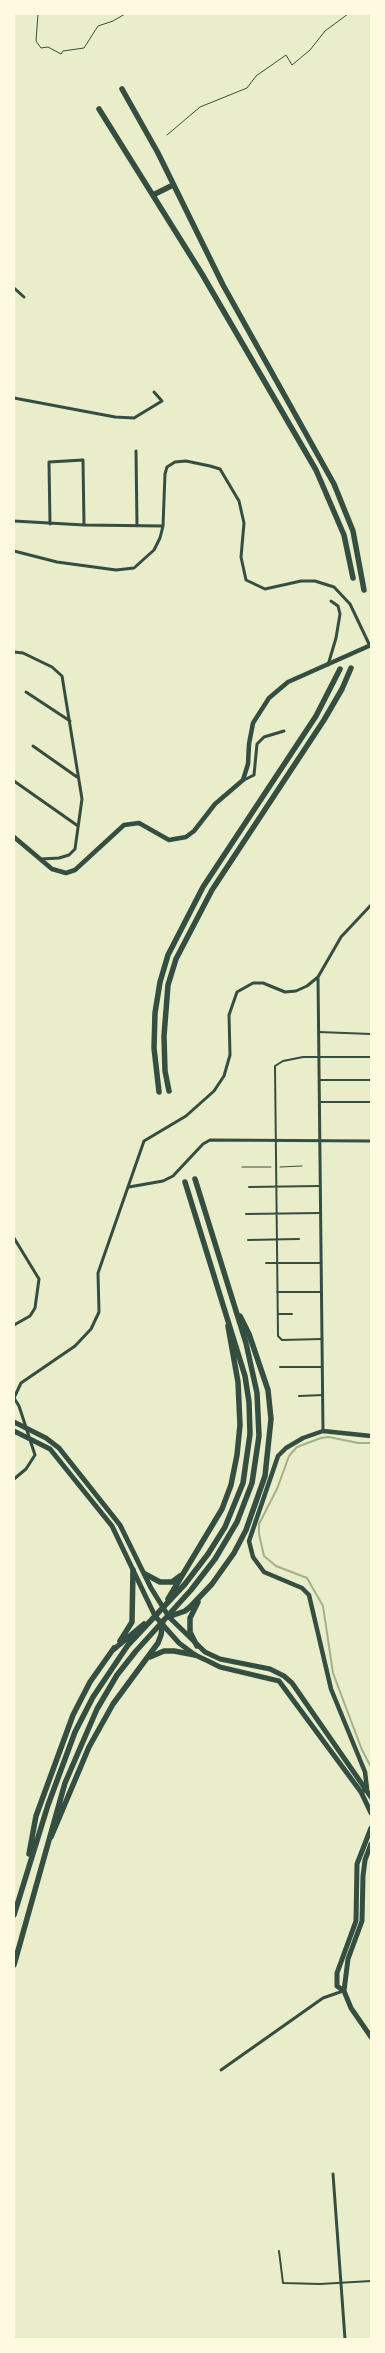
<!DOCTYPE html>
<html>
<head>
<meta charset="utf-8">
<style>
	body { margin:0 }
	#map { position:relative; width:385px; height:2353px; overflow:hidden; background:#e9edc9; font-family:Signika,sans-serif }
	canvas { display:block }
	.frame { position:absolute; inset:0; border:15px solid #fefae0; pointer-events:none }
</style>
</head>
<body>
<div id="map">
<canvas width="385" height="2353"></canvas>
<div class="frame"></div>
</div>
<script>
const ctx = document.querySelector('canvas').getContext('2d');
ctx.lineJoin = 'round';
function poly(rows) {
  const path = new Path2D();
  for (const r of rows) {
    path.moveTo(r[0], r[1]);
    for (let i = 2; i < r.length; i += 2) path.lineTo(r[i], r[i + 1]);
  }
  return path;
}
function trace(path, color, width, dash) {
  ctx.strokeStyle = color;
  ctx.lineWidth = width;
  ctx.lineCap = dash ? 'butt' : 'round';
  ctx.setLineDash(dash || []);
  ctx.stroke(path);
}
const stream = poly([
	[371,1443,358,1443,329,1437,321,1438,297,1447,289,1456,277,1489,259,1524,259,1534,264,1556,276,1566,307,1578,323,1606,333,1673,362,1750,371,1767]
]);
const path = poly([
	[38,14,36,41,41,48,48,47,61,54,63,51,84,48,98,26,113,21,125,14],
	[167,135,200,107,247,88,256,76,286,55,292,65,310,50,325,31,348,14],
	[242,1167,271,1167],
	[280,1167,302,1166]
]);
const service = poly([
	[319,1032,371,1034],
	[319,1080,371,1080],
	[319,1102,371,1102],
	[249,1187,320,1186],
	[246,1214,320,1213],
	[248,1240,299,1239],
	[266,1263,321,1263],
	[277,1292,321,1292],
	[278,1314,292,1314],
	[322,1339,282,1340,278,1336,275,1066,283,1061,303,1057,371,1057],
	[280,1367,322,1367],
	[299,1396,323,1395],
	[279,2251,283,2283,320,2284,371,2281]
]);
const minor = poly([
	[14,288,24,297],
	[14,398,115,417,134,418,162,401,154,392],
	[136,451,137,526],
	[14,521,84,525,163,526],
	[50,524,49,462,83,460,84,525],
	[14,551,57,562,116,570,134,568,154,550,160,538,163,526,165,474,167,467,175,462,186,461,210,466,220,469,239,501,244,523,241,557,246,580,265,589,301,581,315,581,334,587,350,604,370,646],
	[14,652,23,653,52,667,62,676,82,799,75,849,69,855,59,858,41,859],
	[328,665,336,638,340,614,338,606,331,601],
	[26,692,70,721],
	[33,746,77,777],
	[244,780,254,775,257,744,264,737,284,731],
	[14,781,78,826],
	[318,977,323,1431],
	[129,1187,163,1181,173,1176,203,1144,210,1140,371,1141],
	[14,1238,39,1279,35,1308,30,1316,14,1325],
	[14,1398,21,1383,75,1346,91,1329,99,1312,98,1273,144,1141,186,1116,214,1091,224,1076,230,1055,229,1015,237,992,253,983,263,983,285,992,296,991,307,986,318,977,341,937,371,905],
	[14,1398,19,1406,35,1455,26,1469,14,1479],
	[221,2070,323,1998,343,1991],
	[333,2174,345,2339]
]);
const tertiary = poly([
	[14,837,52,869,66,873,75,870,124,825,139,823,169,840,186,837,194,831,215,804,243,780,248,764,249,744,253,723,269,698,288,682,371,645],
	[361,1792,367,1789,365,1772,331,1689,309,1595,302,1588,264,1572,253,1557,249,1541,278,1456,286,1448,303,1438,323,1431,371,1436]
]);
const secondary = poly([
	[14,1422,46,1438,59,1448,120,1525,151,1588,169,1617,205,1652,220,1659,270,1669,284,1676,292,1683,371,1797],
	[14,1431,50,1449,112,1526,155,1616,179,1643,195,1655,208,1661,220,1667,279,1681,361,1792,371,1813],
	[371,1844,365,1860,363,1876,362,1921,348,1959,344,1991,351,2008,371,2037],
	[344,1991,337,1986,337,1973,356,1921,357,1864,371,1828]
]);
const trunk = poly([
	[122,89,158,153,223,285,334,484,353,531,364,590],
	[99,109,202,274,316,470,344,535,353,578],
	[153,195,173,185],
	[169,1091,165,1071,164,1036,168,985,176,959,212,890,324,720,342,689,351,668],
	[159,1092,154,1048,155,1013,160,982,168,955,203,887,316,716,340,669],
	[145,1574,160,1582,172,1582,180,1576],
	[168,1599,222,1509,231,1485,237,1455,240,1425,238,1382,228,1326],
	[168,1617,185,1611,190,1607,212,1584,234,1553,246,1530,265,1476,271,1419,268,1390,249,1334,240,1316],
	[120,1641,132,1622,133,1570],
	[197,1646,190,1632,190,1618,198,1602],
	[113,1650,144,1624],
	[150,1657,164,1651,174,1651,195,1655],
	[51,1837,89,1747,113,1704,158,1643,161,1635,163,1621],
	[29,1854,36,1816,73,1715,90,1682,114,1648],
	[14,1915,48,1805,75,1732,93,1697,128,1645,185,1584,208,1554,225,1527,243,1483,250,1434,249,1402,245,1376,185,1182],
	[14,1965,65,1783,97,1709,117,1675,136,1651,191,1590,215,1559,237,1522,252,1483,259,1436,257,1393,246,1343,195,1179]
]);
trace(stream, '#a3b18a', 2);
trace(path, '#344e41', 1);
trace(service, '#344e41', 2);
trace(minor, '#344e41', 3);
trace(tertiary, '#344e41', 4.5);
trace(secondary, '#344e41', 5);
trace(trunk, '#344e41', 5.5);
</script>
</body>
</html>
